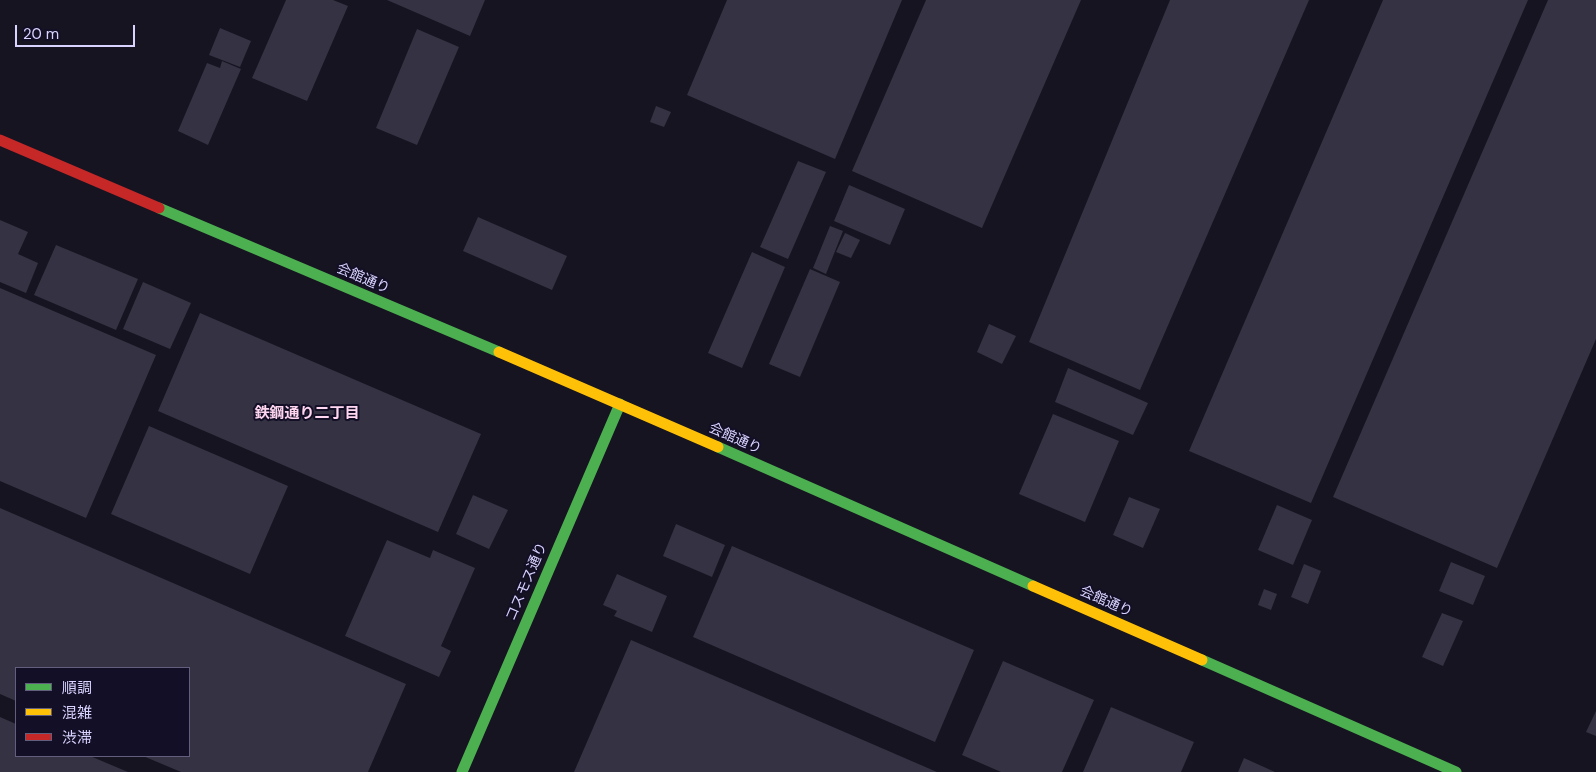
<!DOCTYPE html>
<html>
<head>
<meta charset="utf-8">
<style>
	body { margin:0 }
	#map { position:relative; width:1596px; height:772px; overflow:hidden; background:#161421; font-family:"DM Sans","Noto Sans JP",sans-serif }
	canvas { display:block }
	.legend { position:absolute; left:15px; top:667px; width:175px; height:90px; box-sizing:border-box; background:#130f26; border:1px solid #625e7d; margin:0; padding:6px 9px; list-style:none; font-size:15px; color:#d9d4ff }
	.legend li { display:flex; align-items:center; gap:10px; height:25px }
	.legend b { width:25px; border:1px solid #625e7d }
	.scale { position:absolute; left:15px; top:25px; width:120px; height:22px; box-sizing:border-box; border:2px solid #d9d4ff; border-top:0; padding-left:6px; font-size:15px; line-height:18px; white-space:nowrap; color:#d9d4ff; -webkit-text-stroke:4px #130f26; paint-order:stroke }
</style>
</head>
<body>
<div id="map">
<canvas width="1596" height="772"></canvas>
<ul class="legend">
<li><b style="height:6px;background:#4caf50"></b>順調</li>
<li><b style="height:6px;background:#ffc107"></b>混雑</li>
<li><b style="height:6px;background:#c62828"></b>渋滞</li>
</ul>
<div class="scale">20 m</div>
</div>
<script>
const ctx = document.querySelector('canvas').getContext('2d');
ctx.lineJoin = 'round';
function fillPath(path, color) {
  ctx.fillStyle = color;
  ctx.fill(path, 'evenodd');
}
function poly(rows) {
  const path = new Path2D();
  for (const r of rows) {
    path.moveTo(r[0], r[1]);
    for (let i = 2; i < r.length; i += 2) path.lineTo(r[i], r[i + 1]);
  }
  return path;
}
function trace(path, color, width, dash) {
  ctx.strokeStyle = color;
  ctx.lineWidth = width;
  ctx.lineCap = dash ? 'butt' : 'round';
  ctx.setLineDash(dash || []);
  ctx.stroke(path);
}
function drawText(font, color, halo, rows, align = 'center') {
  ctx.font = font + ' "DM Sans","Noto Sans JP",sans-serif';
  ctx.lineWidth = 4;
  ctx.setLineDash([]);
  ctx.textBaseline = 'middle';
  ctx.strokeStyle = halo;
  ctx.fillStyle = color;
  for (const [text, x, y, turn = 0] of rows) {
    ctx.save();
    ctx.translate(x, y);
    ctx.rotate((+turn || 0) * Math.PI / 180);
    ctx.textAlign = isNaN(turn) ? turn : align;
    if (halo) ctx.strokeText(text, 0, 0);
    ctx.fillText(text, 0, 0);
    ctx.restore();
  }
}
const building = poly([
	[286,0,333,0,348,6,307,101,252,78],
	[387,0,485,0,470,36],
	[727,0,902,0,835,159,687,95],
	[926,0,1081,0,982,228,852,171],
	[1170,0,1309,0,1140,390,1029,342],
	[1383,0,1528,0,1311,503,1189,451],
	[1548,0,1596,0,1596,339,1497,568,1333,497],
	[220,28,251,41,240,67,209,55],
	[417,29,459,47,417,145,376,128],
	[222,61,241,69,208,145,178,131,207,63,220,68],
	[656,106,671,112,664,127,650,122],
	[798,161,826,172,788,259,760,247],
	[849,185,905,209,890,245,834,221],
	[478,217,567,256,552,290,463,251],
	[0,220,28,232,18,254,38,263,26,293,0,282],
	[830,226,843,231,826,274,813,268],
	[845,233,860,240,851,258,836,252],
	[56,245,138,279,116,330,34,295],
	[752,252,785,267,742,368,708,353],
	[810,269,840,282,800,377,769,364],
	[143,282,191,303,170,349,123,329],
	[0,288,156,355,86,518,0,481],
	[200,313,481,434,438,532,158,411],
	[989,324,1016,336,1002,364,977,352],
	[1068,368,1148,403,1133,435,1055,402],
	[1053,414,1119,441,1085,522,1019,494],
	[149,426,288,486,250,574,111,514],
	[473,495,508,510,489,549,456,534],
	[1129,497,1160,509,1143,548,1113,535],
	[1277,505,1312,520,1293,565,1258,550],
	[0,508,406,684,368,772,181,772,143,756,189,756,189,668,16,668,16,701,0,694],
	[676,524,725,545,712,577,663,556],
	[387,540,430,558,433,550,475,568,441,646,451,651,439,677,345,636],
	[732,546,974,650,935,742,693,637],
	[1451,562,1485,576,1473,605,1439,591],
	[1304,564,1321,571,1308,604,1291,597],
	[617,574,667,596,652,632,614,616,617,611,603,605],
	[1264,589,1277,594,1271,610,1258,605],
	[1442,613,1463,621,1443,666,1422,657],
	[631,640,789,708,937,772,574,772],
	[1003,661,1094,700,1062,772,1001,772,962,755],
	[1111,707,1194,742,1181,772,1083,772],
	[1596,711,1596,736,1586,732],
	[0,717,16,724,16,756,90,756,128,772,0,772],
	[1244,758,1275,772,1238,772]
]);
const fast = poly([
	[159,208,499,352],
	[718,447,1033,586],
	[1202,660,1456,772],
	[462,772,620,404]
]);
const slow = poly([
	[499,352,718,447],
	[1033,586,1202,660]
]);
const jam = poly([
	[0,140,159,208]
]);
const streetNames = [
	["会館通り",363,279,23],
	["会館通り",735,439,24],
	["コスモス通り",527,582,-67],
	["会館通り",1106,602,24]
];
const neighbourhoodNames = [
	["鉄鋼通り二丁目",307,414]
];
fillPath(building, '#343243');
trace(fast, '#4caf50', 11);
trace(slow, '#ffc107', 11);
trace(jam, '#c62828', 11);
drawText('14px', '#d9d4ff', '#130f26', streetNames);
drawText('bold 15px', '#ffd6f0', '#130f26', neighbourhoodNames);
</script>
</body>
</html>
